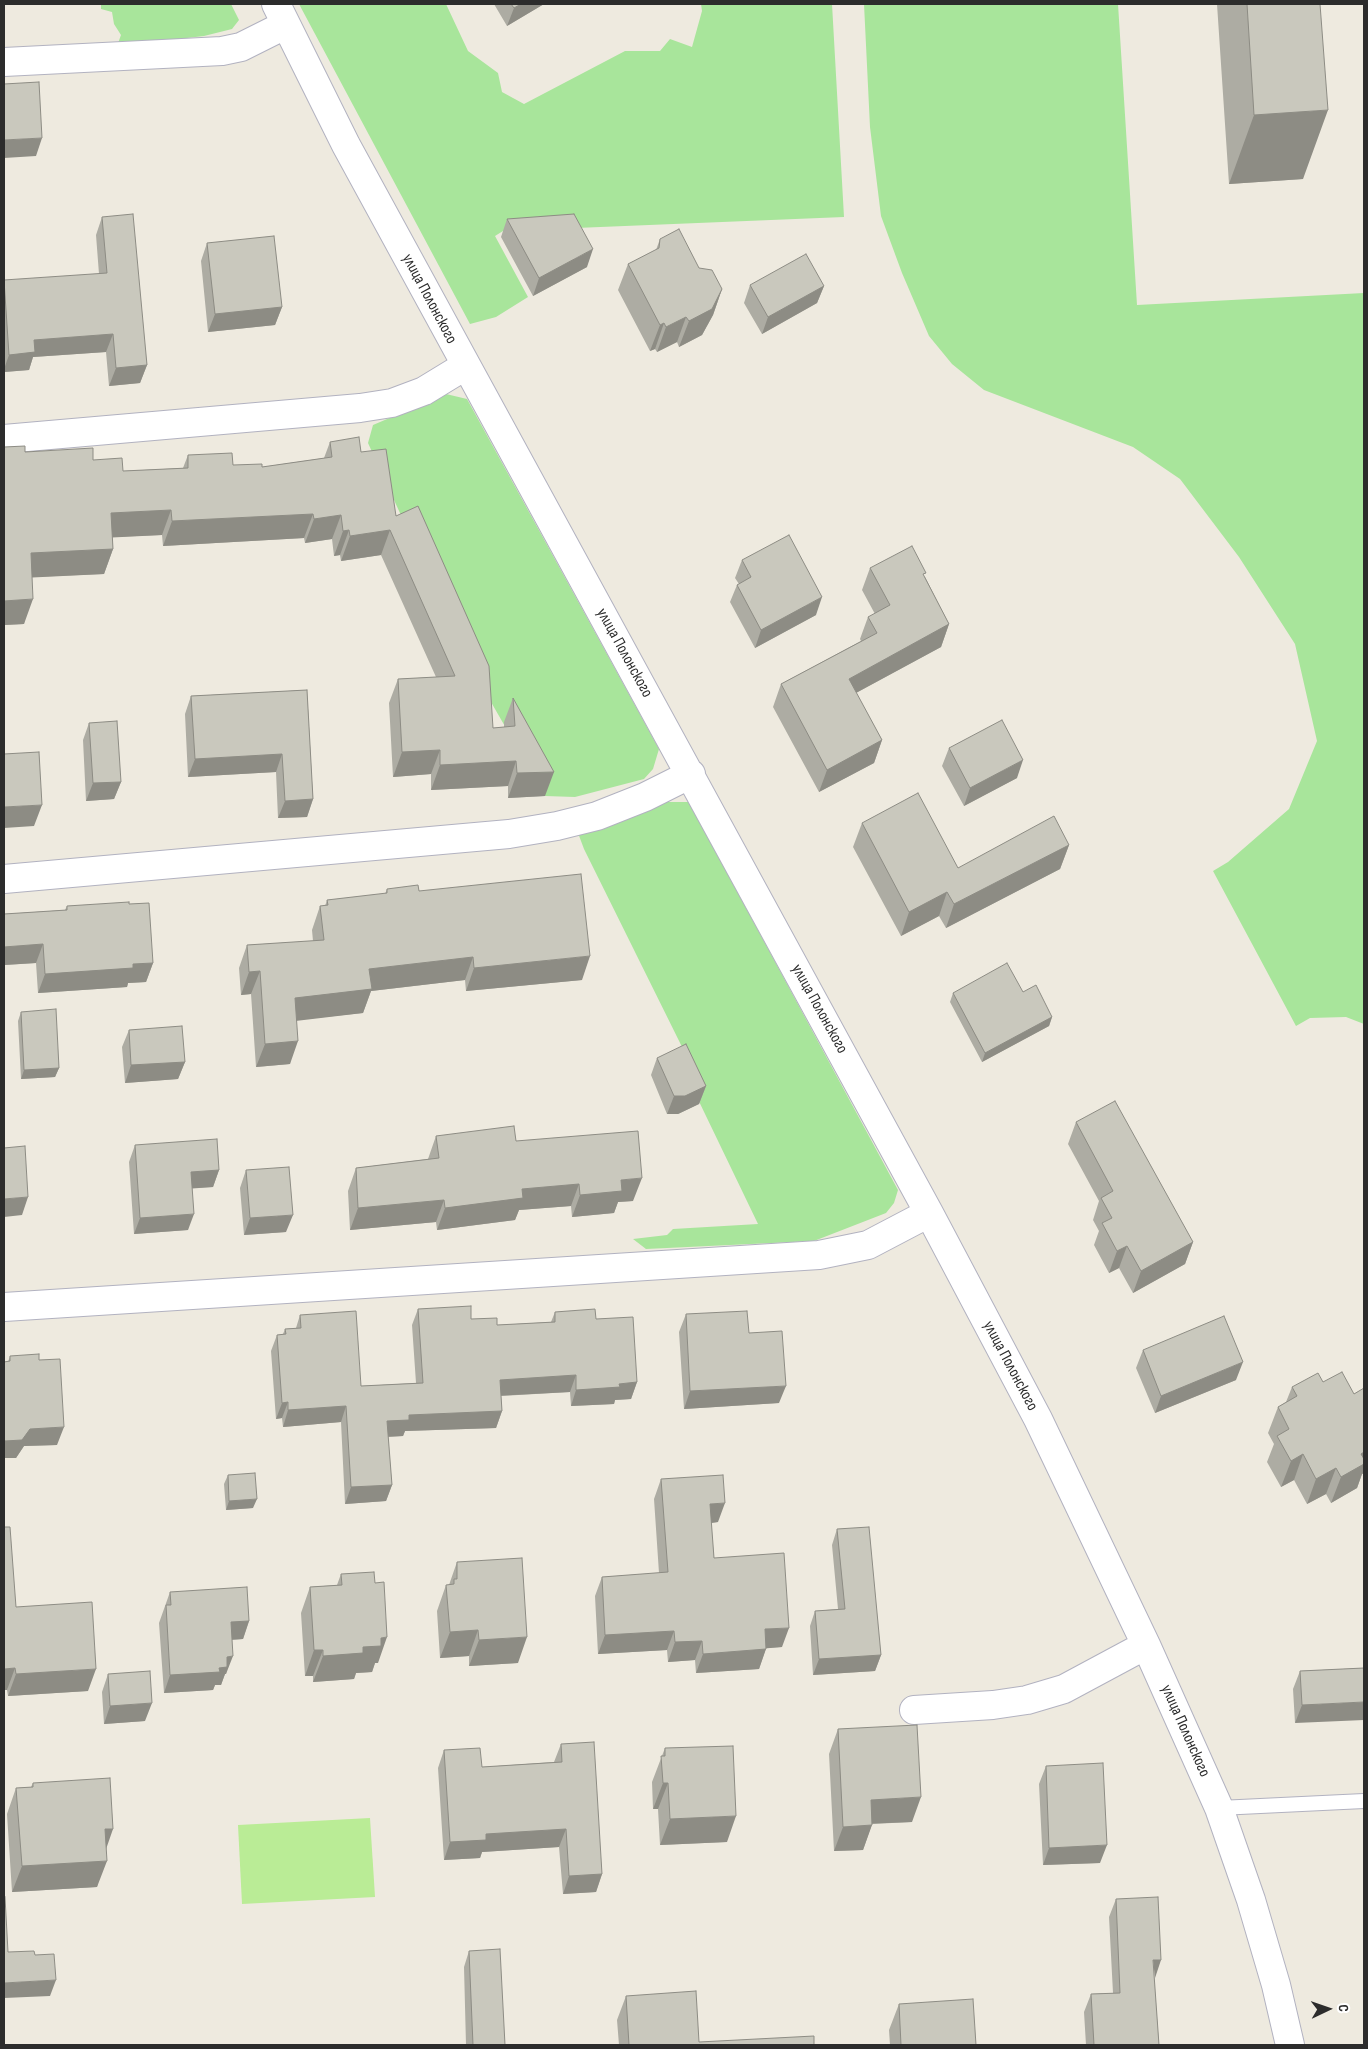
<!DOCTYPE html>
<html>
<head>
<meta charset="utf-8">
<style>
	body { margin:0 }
	#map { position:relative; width:1368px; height:2049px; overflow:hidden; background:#eeeadf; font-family:"Sofia Sans Condensed",sans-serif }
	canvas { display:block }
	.frame { position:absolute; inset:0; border:5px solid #2c2c2c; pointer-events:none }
	.north { position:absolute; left:1303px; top:1984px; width:50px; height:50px; -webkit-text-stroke:4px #fff; paint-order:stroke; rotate:87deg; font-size:14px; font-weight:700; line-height:20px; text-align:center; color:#2c2c2c }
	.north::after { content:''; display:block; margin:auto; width:18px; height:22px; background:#2c2c2c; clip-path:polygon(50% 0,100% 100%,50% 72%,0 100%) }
</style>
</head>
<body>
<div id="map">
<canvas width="1368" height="2049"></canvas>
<div class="frame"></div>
<div class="north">С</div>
</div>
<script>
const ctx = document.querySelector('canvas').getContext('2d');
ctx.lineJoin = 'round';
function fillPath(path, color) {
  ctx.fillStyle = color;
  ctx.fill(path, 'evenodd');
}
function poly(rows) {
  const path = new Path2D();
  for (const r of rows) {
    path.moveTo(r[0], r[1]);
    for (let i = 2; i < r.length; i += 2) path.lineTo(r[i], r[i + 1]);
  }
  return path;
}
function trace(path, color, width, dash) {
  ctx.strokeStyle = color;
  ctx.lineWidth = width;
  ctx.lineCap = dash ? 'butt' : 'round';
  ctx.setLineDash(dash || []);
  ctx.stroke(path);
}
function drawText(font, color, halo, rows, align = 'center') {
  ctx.font = font + ' "Sofia Sans Condensed",sans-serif';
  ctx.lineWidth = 4.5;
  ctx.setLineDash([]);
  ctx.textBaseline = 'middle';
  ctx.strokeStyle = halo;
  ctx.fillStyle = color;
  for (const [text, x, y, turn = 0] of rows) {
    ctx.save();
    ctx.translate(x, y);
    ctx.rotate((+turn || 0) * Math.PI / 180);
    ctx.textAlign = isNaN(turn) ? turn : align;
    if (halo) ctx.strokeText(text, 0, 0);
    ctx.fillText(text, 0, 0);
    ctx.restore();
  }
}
const green = poly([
	[101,4,231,4,239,20,232,29,204,36,117,46,121,35,114,24,112,12,101,9],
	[299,4,446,4,468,51,498,73,502,92,524,104,625,51,660,51,670,39,692,47,702,11,701,4,832,4,844,217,503,231,495,236,528,297,496,317,470,324],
	[864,4,1118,4,1137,305,1364,293,1364,1024,1346,1017,1310,1018,1296,1026,1213,871,1228,862,1289,809,1317,741,1295,644,1239,557,1180,479,1133,447,984,390,952,364,929,336,902,273,881,216,870,127],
	[446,394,467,399,659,749,653,769,644,779,575,797,545,796,468,662,368,443,373,425],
	[665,802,689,802,898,1190,894,1203,886,1213,814,1241,646,1249,633,1239,667,1235,673,1229,758,1224,680,1062,686,1055,584,849,578,833]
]);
const pitch = poly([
	[370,1818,375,1897,242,1904,238,1825]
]);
const lane = poly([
	[1219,1808,1364,1801]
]);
const street = poly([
	[276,4,346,145,929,1213,1038,1419,1146,1645,1219,1808,1251,1900,1276,1985,1290,2045],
	[4,62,222,51,241,47,285,25],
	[4,439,360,408,392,403,424,391,465,366],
	[4,879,509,834,557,826,597,816,645,797,691,774],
	[4,1307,819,1255,868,1245,929,1213],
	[914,1710,993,1705,1027,1700,1064,1689,1146,1645]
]);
const wall = poly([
	[494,4,544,4,507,26],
	[1217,4,1320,4,1303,179,1229,184],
	[102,217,147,365,140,383,109,386,106,352,33,357,29,370,4,372,4,281,99,274,96,235],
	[507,219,587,267,533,296,501,237],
	[660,239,699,268,722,289,713,315,702,335,679,347,677,342,657,352,655,349,650,351,618,290,628,264,656,250],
	[207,243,282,307,275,325,208,332,201,261],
	[750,285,824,286,817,303,762,334,744,303],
	[330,442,361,452,396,516,493,728,504,727,504,722,513,698,545,796,508,798,508,786,431,790,431,774,393,777,389,703,398,679,436,677,381,555,341,561,340,555,334,556,332,539,305,543,304,538,163,546,162,535,112,537,113,549,104,574,32,577,24,624,4,625,4,447,25,452,93,460,123,471,183,468,188,455,233,465,262,467,324,458],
	[742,560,816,615,755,648,730,602,737,585,739,584,735,578],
	[870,568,925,577,949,624,941,647,856,693,882,740,874,763,819,792,773,707,781,684,861,641,860,639,868,617,875,614,862,590],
	[307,690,313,799,307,817,278,818,276,772,188,777,185,714,191,696],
	[89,723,121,782,114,799,86,801,83,740],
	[949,748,1017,778,964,806,942,766],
	[862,823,958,868,1069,845,1060,869,946,928,939,916,901,936,853,847],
	[387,889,419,891,582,980,466,991,465,980,371,991,363,1013,296,1020,290,1064,256,1067,251,994,241,995,239,968,247,945,313,941,312,930,320,906,325,906,327,900,385,894],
	[129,904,153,963,146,982,128,983,127,987,38,993,36,963,4,965,4,914,65,910,67,906],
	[1023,992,1052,1017,1049,1026,982,1062,950,1002,953,993],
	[21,1012,59,1068,55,1077,21,1079,18,1021],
	[129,1030,185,1062,178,1079,125,1083,122,1047],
	[657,1058,706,1086,699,1104,678,1114,667,1114,651,1075],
	[1076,1122,1193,1242,1185,1264,1133,1293,1119,1268,1109,1273,1094,1245,1099,1231,1093,1220,1099,1201,1068,1144],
	[436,1136,516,1141,633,1201,618,1202,614,1213,572,1217,571,1206,519,1210,515,1220,437,1230,436,1222,350,1230,348,1191,356,1168,428,1159],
	[135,1145,219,1170,213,1187,192,1188,188,1230,134,1234,129,1162],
	[246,1170,286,1232,244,1235,240,1188],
	[418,1309,497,1325,551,1322,555,1312,596,1319,637,1382,631,1399,615,1400,614,1404,571,1406,570,1392,501,1396,502,1411,496,1428,405,1431,403,1436,388,1437,392,1485,386,1501,345,1504,341,1422,283,1427,282,1418,276,1419,271,1351,277,1335,283,1334,285,1329,296,1328,300,1315,361,1386,416,1383,412,1325],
	[686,1314,749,1333,779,1403,684,1409,679,1332],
	[1143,1350,1236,1380,1155,1413,1136,1368],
	[10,1356,39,1360,57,1445,24,1446,16,1458,4,1458,4,1362,8,1362],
	[1292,1387,1354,1394,1364,1388,1364,1473,1362,1474,1357,1488,1331,1503,1326,1494,1307,1504,1294,1480,1281,1487,1267,1462,1274,1444,1268,1433,1278,1407,1286,1402],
	[228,1475,253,1508,226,1510,224,1484],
	[661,1479,718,1522,711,1523,714,1558,782,1647,766,1648,759,1669,696,1673,695,1660,668,1662,667,1650,598,1654,595,1596,602,1577,659,1573,654,1499],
	[837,1529,881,1655,875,1671,813,1675,810,1626,815,1611,838,1609,832,1545],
	[457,1562,518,1663,469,1666,469,1656,440,1658,437,1611,446,1585,449,1585],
	[341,1574,378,1663,375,1663,372,1672,356,1673,354,1679,313,1682,313,1676,305,1676,301,1613,310,1587,337,1585],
	[170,1592,249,1621,243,1639,232,1640,226,1674,225,1674,221,1685,215,1685,213,1690,164,1693,159,1623],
	[16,1607,88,1691,8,1696,7,1690],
	[1364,1668,1295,1723,1293,1689,1300,1671],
	[108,1674,145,1721,104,1724,102,1692],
	[838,1729,912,1822,872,1824,863,1850,834,1851,829,1754],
	[561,1744,602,1874,596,1892,563,1894,559,1847,482,1852,480,1858,444,1860,438,1768,444,1750,482,1767,554,1762],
	[665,1748,727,1842,660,1845,658,1809,653,1809,652,1782],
	[1046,1766,1100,1863,1043,1865,1039,1784],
	[33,1783,106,1848,97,1887,12,1892,7,1814,16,1788,31,1787],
	[1116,1899,1154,1978,1159,2045,1086,2045,1084,2012,1091,1994,1113,1993,1109,1917],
	[469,1951,505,2045,466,2045,464,1967],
	[626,1996,699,2042,814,2045,619,2045,617,2020],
	[899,2004,976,2045,890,2045,889,2030]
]);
const shadedWall = poly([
	[521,4,544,4,507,26,514,8],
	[1328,110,1303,179,1229,184,1254,115],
	[42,138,36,156,4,158,4,140],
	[593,249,587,267,533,296,539,278],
	[824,286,817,303,762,334,768,317],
	[722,289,713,315,702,335,679,347,689,321],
	[282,307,275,325,208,332,215,314],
	[686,317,677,342,657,352,666,327],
	[664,323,655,349,650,351,660,325],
	[113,334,106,352,33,357,29,370,4,372,4,369,9,355,34,340],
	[147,365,140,383,109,386,116,368],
	[171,510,162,535,102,538,111,513],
	[313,514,304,538,163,546,172,521],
	[341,515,332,539,305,543,314,519],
	[349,530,340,555,334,556,343,531],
	[390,530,381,555,341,561,350,536],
	[113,549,104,574,22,578,31,553],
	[822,597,816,615,755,648,761,630],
	[33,599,24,624,4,625,4,601],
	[949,624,941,647,841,701,849,679],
	[882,740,874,763,819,792,827,770],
	[440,750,431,774,393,777,402,752],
	[282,754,276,772,188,777,195,759],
	[1023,760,1017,778,964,806,970,788],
	[516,761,508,786,431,790,440,765],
	[554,772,545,796,508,798,517,773],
	[121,782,114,799,86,801,93,783],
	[313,799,307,817,278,818,285,801],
	[42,805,34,826,4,828,4,807],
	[1069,845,1060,869,946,928,954,904],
	[947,892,939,916,901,936,909,912],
	[43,944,36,963,4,965,4,947],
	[590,956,582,980,466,991,474,968],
	[473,957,465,980,371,991,363,1013,287,1022,295,998,369,969],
	[153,963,146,982,128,983,127,987,38,993,45,974,133,964],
	[260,971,251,994,241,995,249,972],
	[1052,1017,1049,1026,982,1062,985,1053],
	[298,1041,290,1064,256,1067,265,1044],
	[185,1062,178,1079,125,1083,131,1065],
	[59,1068,55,1077,21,1079,24,1070],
	[706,1086,699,1104,678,1114,667,1114,674,1096],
	[219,1170,213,1187,185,1189,191,1172],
	[642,1178,633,1201,618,1202,614,1213,572,1217,580,1195,621,1180],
	[579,1184,571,1206,519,1210,515,1220,437,1230,445,1208,522,1189],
	[28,1197,22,1215,4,1217,4,1199],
	[444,1200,436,1222,350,1230,358,1208],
	[194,1214,188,1230,134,1234,140,1218],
	[293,1215,286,1232,244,1235,250,1218],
	[1193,1242,1185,1264,1133,1293,1141,1271],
	[1127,1246,1119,1268,1109,1273,1117,1251],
	[1243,1362,1236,1380,1155,1413,1161,1396],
	[576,1375,570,1392,494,1396,500,1380],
	[637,1382,631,1399,615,1400,614,1404,571,1406,576,1390,619,1384],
	[786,1386,779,1403,684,1409,690,1391],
	[288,1402,282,1418,276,1419,282,1403],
	[346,1406,341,1422,283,1427,288,1410],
	[502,1411,496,1428,405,1431,403,1436,381,1437,387,1421,409,1415],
	[64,1427,57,1445,24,1446,16,1458,4,1458,4,1445,5,1441,30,1429],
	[1364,1452,1364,1473,1362,1474,1357,1488,1331,1503,1341,1477,1361,1454],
	[1303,1454,1294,1480,1281,1487,1291,1461],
	[1336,1468,1326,1494,1307,1504,1316,1479],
	[392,1485,386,1501,345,1504,351,1487],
	[257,1499,253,1508,226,1510,229,1501],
	[725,1503,718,1522,703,1524,710,1504],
	[249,1621,243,1639,224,1640,231,1622],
	[789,1628,782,1647,758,1649,765,1629],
	[478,1630,469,1656,440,1658,450,1632],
	[674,1631,667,1650,598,1654,605,1635],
	[387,1637,378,1663,375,1663,372,1672,356,1673,354,1679,313,1682,323,1656,363,1647,381,1638],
	[527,1637,518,1663,469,1666,479,1640],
	[702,1641,695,1660,668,1662,675,1642],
	[766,1649,759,1669,696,1673,703,1654],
	[314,1650,323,1650,313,1676,305,1676],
	[881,1655,875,1671,813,1675,819,1659],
	[233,1656,226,1674,225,1674,221,1685,215,1685,213,1690,164,1693,170,1675,219,1668,227,1657],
	[15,1668,7,1690,4,1690,4,1669],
	[96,1669,88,1691,8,1696,16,1674],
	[1364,1702,1364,1720,1295,1723,1302,1705],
	[152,1703,145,1721,104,1724,110,1706],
	[663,1783,668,1783,658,1809,653,1809],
	[921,1797,912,1822,862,1824,871,1800],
	[736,1816,727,1842,660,1845,670,1819],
	[872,1825,863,1850,834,1851,843,1827],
	[105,1829,113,1829,104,1855],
	[566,1829,559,1847,482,1852,480,1858,444,1860,450,1842,486,1834],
	[1107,1845,1100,1863,1043,1865,1049,1848],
	[107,1861,97,1887,12,1892,22,1866],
	[602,1874,596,1892,563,1894,569,1876],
	[1153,1960,1161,1960,1155,1978],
	[56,1980,50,1996,4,1998,4,1983]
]);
const building = poly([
	[511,4,521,4,514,8,511,4],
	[1247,4,1320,4,1328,110,1254,115,1247,4],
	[39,82,42,138,4,140,4,84,39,82],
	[133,214,147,365,116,368,113,334,34,340,35,352,9,355,4,280,107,273,102,217,133,214],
	[574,214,593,249,539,278,507,219,574,214],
	[679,229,699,268,712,270,722,289,712,309,689,321,686,317,666,327,664,323,660,325,628,264,659,248,660,239,679,229],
	[274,236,282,307,215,314,207,243,274,236],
	[806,254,824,286,768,317,750,285,806,254],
	[359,437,361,452,386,449,396,516,418,506,489,666,493,728,515,726,513,698,554,772,517,773,516,761,440,765,440,750,402,752,398,679,455,676,390,530,350,536,349,530,343,531,341,515,314,519,313,514,172,521,171,510,111,513,113,549,31,553,33,599,4,601,4,447,25,446,25,452,93,448,93,460,122,458,123,471,188,468,188,455,232,453,233,465,262,464,262,467,332,457,330,442,359,437],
	[789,535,822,597,761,630,737,585,751,577,742,560,789,535],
	[912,546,926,573,923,574,949,624,849,679,882,740,827,770,781,684,877,633,868,617,890,605,870,568,912,546],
	[307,690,313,799,285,801,282,754,195,759,191,696,307,690],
	[1002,720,1023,760,970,788,949,748,1002,720],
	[117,721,121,782,93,783,89,723,117,721],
	[39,752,42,805,4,807,4,754,39,752],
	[918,793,958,868,1054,816,1069,845,954,904,947,892,909,912,862,823,918,793],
	[581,874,590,956,474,968,473,957,369,969,372,989,295,998,298,1041,265,1044,260,971,249,972,247,945,324,940,320,906,328,905,327,900,387,893,387,889,418,885,419,891,581,874],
	[129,902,129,904,149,903,153,963,133,964,133,968,45,974,43,944,4,947,4,914,67,910,67,906,129,902],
	[1007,963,1023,992,1036,985,1052,1017,985,1053,953,993,1007,963],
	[56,1009,59,1068,24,1070,21,1012,56,1009],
	[182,1026,185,1062,131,1065,129,1030,182,1026],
	[686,1044,706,1086,685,1096,674,1096,657,1058,686,1044],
	[1115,1101,1193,1242,1141,1271,1127,1246,1117,1251,1102,1223,1112,1218,1101,1198,1113,1191,1076,1122,1115,1101],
	[514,1126,516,1141,638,1131,642,1178,621,1180,622,1191,580,1195,579,1184,522,1189,523,1198,445,1208,444,1200,358,1208,356,1168,439,1158,436,1136,514,1126],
	[217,1139,219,1170,191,1172,194,1214,140,1218,135,1145,217,1139],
	[25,1146,28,1197,4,1199,4,1148,25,1146],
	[289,1167,293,1215,250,1218,246,1170,289,1167],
	[471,1306,471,1319,497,1318,497,1325,555,1322,555,1312,595,1309,596,1319,633,1317,637,1382,619,1384,620,1387,576,1390,576,1375,500,1380,502,1411,409,1415,409,1420,387,1421,392,1485,351,1487,346,1406,288,1410,288,1402,282,1403,277,1335,286,1334,285,1329,301,1328,300,1315,356,1311,361,1386,423,1383,418,1309,471,1306],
	[747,1311,749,1333,782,1331,786,1386,690,1391,686,1314,747,1311],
	[1224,1316,1243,1362,1161,1396,1143,1350,1224,1316],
	[39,1354,39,1360,60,1359,64,1427,30,1429,22,1440,5,1441,4,1439,4,1362,10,1361,10,1356,39,1354],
	[1342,1372,1354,1394,1364,1388,1364,1452,1361,1454,1364,1459,1364,1464,1341,1477,1336,1468,1316,1479,1303,1454,1291,1461,1277,1436,1289,1429,1278,1407,1297,1396,1292,1387,1318,1373,1323,1382,1342,1372],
	[255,1473,257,1499,229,1501,228,1475,255,1473],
	[723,1475,725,1503,710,1504,714,1558,784,1553,789,1628,765,1629,766,1649,703,1654,702,1641,675,1642,674,1631,605,1635,602,1577,668,1572,661,1479,723,1475],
	[4,1527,10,1527,16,1607,92,1602,96,1669,16,1674,15,1668,4,1669,4,1527],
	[869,1527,881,1655,819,1659,815,1611,845,1609,837,1529,869,1527],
	[522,1558,527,1637,479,1640,478,1630,450,1632,446,1585,454,1584,454,1579,457,1579,457,1562,522,1558],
	[374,1572,375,1583,384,1582,387,1637,381,1638,381,1646,363,1647,363,1653,323,1656,323,1650,314,1650,310,1587,342,1585,341,1574,374,1572],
	[247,1587,249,1621,231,1622,233,1656,227,1657,227,1667,219,1668,220,1672,170,1675,166,1605,171,1605,170,1592,247,1587],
	[1364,1668,1364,1702,1302,1705,1300,1671,1364,1668],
	[150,1671,152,1703,110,1706,108,1674,150,1671],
	[917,1725,921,1797,871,1800,872,1825,843,1827,838,1729,917,1725],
	[594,1742,602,1874,569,1876,566,1829,486,1834,486,1840,450,1842,444,1750,480,1748,482,1767,562,1762,561,1744,594,1742],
	[733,1746,736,1816,670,1819,668,1783,663,1783,661,1756,665,1756,665,1748,733,1746],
	[1103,1763,1107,1845,1049,1848,1046,1766,1103,1763],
	[110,1778,113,1829,105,1829,107,1861,22,1866,16,1788,33,1787,33,1783,110,1778],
	[5,1897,8,1952,34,1951,35,1955,54,1954,56,1980,4,1983,4,1898,5,1897],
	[1158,1897,1161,1960,1153,1960,1159,2045,1094,2045,1091,1994,1120,1993,1116,1899,1158,1897],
	[500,1949,505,2045,473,2045,469,1951,500,1949],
	[696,1991,699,2042,814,2036,814,2045,629,2045,626,1996,696,1991],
	[973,1999,976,2045,901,2045,899,2004,973,1999]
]);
const streetNames = [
	["улица Полонского",429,299,62],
	["улица Полонского",624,653,61],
	["улица Полонского",819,1009,61],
	["улица Полонского",1010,1366,62],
	["улица Полонского",1185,1731,66]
];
fillPath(green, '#a8e59b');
fillPath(pitch, '#baec96');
trace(lane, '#b2b2c0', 16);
trace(street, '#b2b2c0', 30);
trace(lane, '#fff', 14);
trace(street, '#fff', 28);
fillPath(wall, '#adaca3');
fillPath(shadedWall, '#8d8c84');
fillPath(building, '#c9c8bd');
trace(building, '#8d8c84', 1);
drawText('16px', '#2c2c2c', '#fff', streetNames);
</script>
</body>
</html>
